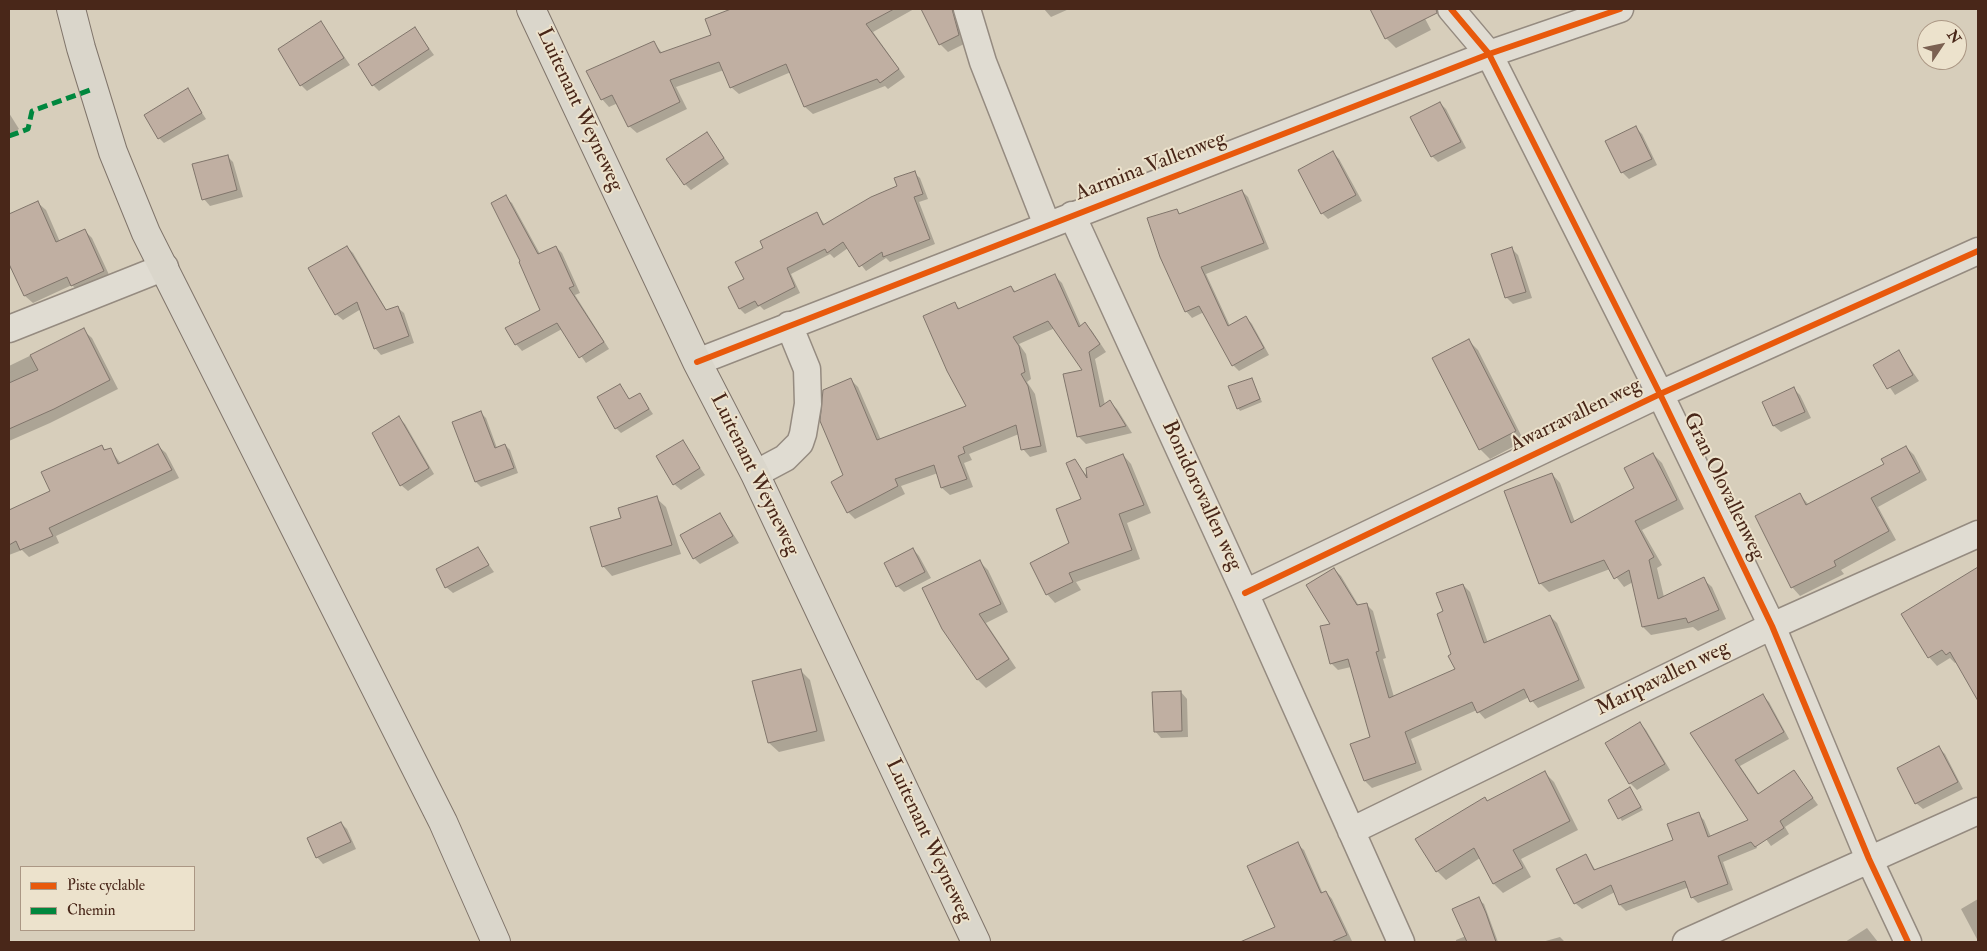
<!DOCTYPE html>
<html>
<head>
<meta charset="utf-8">
<style>
	body { margin:0 }
	#map { position:relative; width:1987px; height:951px; overflow:hidden; background:#d7cebb; font-family:"IM FELL Double Pica",serif }
	canvas { display:block }
	.frame { position:absolute; inset:0; border:10px solid #492719; pointer-events:none }
	.legend { position:absolute; left:20px; top:866px; width:175px; height:65px; box-sizing:border-box; background:#ece2cc; border:1px solid #ab9784; margin:0; padding:6px 9px; list-style:none; font-size:15px; color:#492719 }
	.legend li { display:flex; align-items:center; gap:10px; height:25px }
	.legend b { width:25px; border:1px solid #ab9784 }
	.north { position:absolute; left:1917px; top:20px; width:50px; height:50px; box-sizing:border-box; background:#ece2cc; border:1px solid #ab9784; border-radius:50%; rotate:56deg; font-size:14px; font-weight:700; line-height:20px; text-align:center; color:#492719 }
	.north::after { content:''; display:block; margin:auto; width:18px; height:22px; background:#7b6152; clip-path:polygon(50% 0,100% 100%,50% 72%,0 100%) }
</style>
</head>
<body>
<div id="map">
<canvas width="1987" height="951"></canvas>
<div class="frame"></div>
<ul class="legend">
<li><b style="height:6px;background:#e8590c"></b>Piste cyclable</li>
<li><b style="height:6px;background:#00873e"></b>Chemin</li>
</ul>
<div class="north">N</div>
</div>
<script>
const ctx = document.querySelector('canvas').getContext('2d');
ctx.lineJoin = 'round';
function fillPath(path, color) {
  ctx.fillStyle = color;
  ctx.fill(path, 'evenodd');
}
function poly(rows) {
  const path = new Path2D();
  for (const r of rows) {
    path.moveTo(r[0], r[1]);
    for (let i = 2; i < r.length; i += 2) path.lineTo(r[i], r[i + 1]);
  }
  return path;
}
function trace(path, color, width, dash) {
  ctx.strokeStyle = color;
  ctx.lineWidth = width;
  ctx.lineCap = dash ? 'butt' : 'round';
  ctx.setLineDash(dash || []);
  ctx.stroke(path);
}
function drawText(font, color, halo, rows, align = 'center') {
  ctx.font = font + ' "IM FELL Double Pica",serif';
  ctx.lineWidth = 4;
  ctx.setLineDash([]);
  ctx.textBaseline = 'middle';
  ctx.strokeStyle = halo;
  ctx.fillStyle = color;
  for (const [text, x, y, turn = 0] of rows) {
    ctx.save();
    ctx.translate(x, y);
    ctx.rotate((+turn || 0) * Math.PI / 180);
    ctx.textAlign = isNaN(turn) ? turn : align;
    if (halo) ctx.strokeText(text, 0, 0);
    ctx.fillText(text, 0, 0);
    ctx.restore();
  }
}
const shadow = poly([
	[734,9,914,9,873,32,905,77,888,89,885,86,813,114,805,107,791,72,739,94,731,87,724,70,676,87,687,109,637,133,629,126,618,103,609,107,602,99,654,43,663,54,713,36,706,20],
	[922,9,954,9,966,43,948,52,940,44],
	[1044,9,1069,9,1051,17],
	[1371,9,1420,9,1431,30,1396,48,1386,38],
	[321,23,350,65,307,91,301,85],
	[415,29,434,55,379,91,373,85],
	[187,90,206,119,164,143,159,138],
	[1440,103,1446,109,1466,148,1438,162,1432,156],
	[9,113,19,129,9,135],
	[1636,128,1642,134,1657,165,1629,179,1622,172],
	[706,134,729,164,691,190,685,184],
	[1333,153,1339,159,1362,201,1328,219,1322,213],
	[227,156,233,162,243,197,210,206,204,199],
	[914,173,920,178,928,199,919,202,935,244,890,262,886,258,866,271,848,248,834,258,830,254,791,274,800,293,764,310,760,306,745,314,740,309,746,280,765,248,817,214,825,225,898,186],
	[1242,191,1248,197,1269,249,1206,274,1230,326,1246,317,1252,324,1269,355,1239,371,1233,365,1204,312,1192,318,1186,311,1177,210,1181,215],
	[505,197,512,203,540,254,556,247,562,253,580,293,575,295,609,349,586,363,562,329,522,351,516,344,541,310,522,262],
	[38,203,46,210,60,242,84,230,92,238,111,279,80,293,72,285,33,303,25,296,12,268,9,269,9,215],
	[347,247,353,253,387,311,397,307,404,313,414,343,381,355,375,348,361,309,343,320,336,314],
	[1512,249,1518,255,1532,298,1513,304,1507,298,1493,255],
	[1055,276,1062,283,1081,326,1085,324,1092,331,1106,352,1095,359,1105,405,1110,402,1117,409,1132,433,1086,444,1079,437,1085,371,1055,328,1019,344,1026,354,1031,379,1027,382,1035,394,1047,452,1030,457,1023,449,1019,434,969,454,972,460,964,463,973,487,950,495,942,488,938,473,901,486,905,494,855,519,848,512,845,476,851,380,858,387,881,440,967,407,955,304,960,309,1011,287,1017,293],
	[83,330,92,338,118,389,50,423,9,441,9,366],
	[1469,341,1478,350,1524,441,1490,459,1480,449],
	[1899,352,1919,381,1895,395,1875,365],
	[1252,379,1262,402,1240,411,1238,408],
	[619,385,630,400,640,395,653,414,621,433,616,428],
	[1794,389,1800,395,1811,418,1781,432,1774,426,1764,403],
	[481,413,486,418,497,448,505,445,510,450,518,473,481,487,476,482,454,422],
	[399,418,405,424,434,474,408,491,401,485],
	[682,441,705,475,681,490,674,484],
	[102,446,106,451,110,449,121,464,158,446,166,453,179,478,56,536,59,543,29,557,22,550,9,555,9,512,51,492],
	[1906,447,1914,455,1927,480,1878,507,1896,540,1841,570,1844,574,1800,596,1792,587,1757,516,1800,495,1809,505,1886,464],
	[1653,454,1662,463,1684,509,1642,530,1662,565,1657,568,1664,597,1703,579,1712,587,1726,619,1698,631,1693,627,1651,635,1643,627,1633,582,1624,587,1610,569,1549,592,1540,583,1552,474,1560,483,1575,522,1636,489],
	[1123,455,1131,464,1151,513,1127,523,1140,559,1076,582,1081,590,1055,603,1047,594,1071,544,1082,500,1074,460,1088,477],
	[656,498,666,507,681,554,612,576,603,566,623,518],
	[720,514,739,543,700,564,694,558],
	[477,548,494,572,453,593,446,587],
	[913,549,919,556,931,578,904,592,897,586],
	[979,561,988,570,1008,612,986,623,1016,668,986,688,978,680],
	[1334,569,1341,576,1359,606,1366,604,1373,611,1386,658,1383,659,1394,697,1456,669,1445,612,1463,585,1470,592,1488,643,1550,616,1557,623,1585,688,1538,708,1529,697,1485,719,1477,710,1411,739,1422,770,1372,788,1365,781,1371,738,1351,667,1338,670,1331,663],
	[1972,610,1978,621,1978,695,1957,662,1955,663,1950,658,1937,666,1929,657],
	[800,670,810,680,825,741,779,752,769,743,753,682],
	[1181,692,1187,699,1188,737,1161,738,1155,731],
	[1763,696,1769,702,1789,739,1740,766,1759,794,1794,771,1818,805,1785,827,1789,834,1771,846,1691,734],
	[1640,723,1646,730,1670,770,1637,790,1630,783,1606,743],
	[1939,748,1945,754,1963,789,1923,809,1916,803],
	[1545,773,1554,782,1578,830,1521,859,1531,877,1503,893,1494,884,1480,858,1446,880,1437,871,1485,799,1488,802],
	[1632,791,1643,810,1622,821,1609,800],
	[1698,814,1704,820,1711,837,1750,829,1757,848,1723,862,1733,890,1698,903,1692,897,1689,887,1626,911,1620,905,1615,892,1582,909,1575,903,1586,855,1596,871,1674,841],
	[341,823,347,829,356,849,323,864,317,857],
	[1297,844,1304,850,1323,894,1326,892,1332,899,1352,941,1259,942,1257,936,1277,928],
	[1478,899,1484,904,1498,942,1456,942,1456,940,1466,936],
	[1978,899,1978,941,1961,909],
	[1867,928,1878,942,1845,942],
	[1560,937,1565,942,1542,942]
]);
const building = poly([
	[731,9,894,9,866,24,899,69,880,83,877,79,804,107,786,64,730,88,719,62,670,80,680,102,628,127,612,95,601,100,586,71,654,41,660,53,711,35,705,19,731,9],
	[921,9,952,9,959,35,939,45,921,9],
	[1370,9,1436,9,1437,13,1385,39,1370,9],
	[321,21,344,58,300,86,278,49,321,21],
	[415,27,429,49,372,86,358,64,415,27],
	[188,88,202,113,158,139,144,115,188,88],
	[1440,102,1461,142,1431,157,1410,117,1440,102],
	[1636,126,1652,159,1621,173,1605,141,1636,126],
	[707,132,724,158,684,185,666,159,707,132],
	[1333,151,1356,195,1321,214,1298,170,1333,151],
	[228,155,237,190,202,200,192,164,228,155],
	[915,171,923,194,914,197,930,239,883,257,882,252,859,267,843,242,827,253,825,249,787,268,795,287,758,306,755,301,739,309,728,287,744,279,735,262,763,248,760,241,817,212,823,225,871,197,897,186,894,178,915,171],
	[1242,190,1264,243,1201,267,1228,326,1246,316,1264,348,1232,366,1199,306,1185,312,1160,257,1147,218,1177,209,1179,214,1242,190],
	[506,195,538,254,556,246,574,286,569,288,604,342,579,358,557,323,515,345,505,328,540,310,519,262,520,261,491,203,506,195],
	[38,201,56,242,85,229,104,271,71,286,67,277,24,296,9,264,9,214,38,201],
	[347,246,386,310,398,306,409,336,374,349,357,302,335,315,308,268,347,246],
	[1512,247,1526,292,1505,298,1491,254,1512,247],
	[1055,274,1079,327,1085,322,1100,344,1089,352,1100,407,1110,400,1126,426,1077,437,1063,374,1082,370,1048,321,1013,337,1019,346,1025,372,1021,374,1028,386,1041,446,1021,450,1016,425,963,447,965,453,958,456,967,479,941,488,934,465,895,479,898,486,847,513,831,482,843,475,820,421,823,390,851,378,877,440,966,406,947,371,923,316,955,302,958,309,1011,286,1014,292,1055,274],
	[84,328,110,380,54,409,9,429,9,383,38,370,30,355,84,328],
	[1469,339,1516,431,1479,450,1432,358,1469,339],
	[1899,350,1913,375,1887,389,1873,365,1899,350],
	[1252,378,1260,399,1237,409,1228,386,1252,378],
	[620,384,629,399,640,393,649,409,615,429,597,397,620,384],
	[1794,387,1805,412,1773,426,1762,402,1794,387],
	[481,411,495,448,505,444,514,468,475,482,452,422,481,411],
	[399,416,429,468,400,486,372,433,399,416],
	[683,440,700,468,673,485,656,456,683,440],
	[158,444,172,470,49,528,53,536,20,550,16,541,9,545,9,510,50,491,41,472,102,445,104,450,111,448,118,464,158,444],
	[1906,446,1920,472,1871,498,1889,531,1834,561,1836,566,1791,588,1755,516,1800,493,1806,505,1884,464,1881,459,1906,446],
	[1653,453,1677,500,1635,521,1654,557,1649,560,1658,599,1704,577,1719,610,1688,623,1686,618,1642,627,1629,570,1614,579,1604,560,1539,584,1504,491,1552,473,1571,523,1634,488,1624,468,1653,453],
	[1123,454,1144,505,1119,514,1132,550,1069,573,1073,582,1046,595,1030,563,1069,543,1056,509,1081,499,1066,463,1075,459,1087,478,1086,468,1123,454],
	[657,496,672,545,602,567,590,527,621,518,618,508,657,496],
	[720,513,733,536,693,559,680,535,720,513],
	[478,547,489,565,445,588,436,569,478,547],
	[913,548,925,572,896,587,884,563,913,548],
	[980,560,1001,604,979,614,1009,659,977,680,942,629,922,588,980,560],
	[1978,567,1978,701,1950,652,1946,655,1942,650,1928,658,1901,614,1978,567],
	[1334,568,1357,605,1367,603,1379,651,1376,652,1389,698,1455,669,1448,656,1451,654,1437,614,1443,611,1436,593,1463,584,1484,643,1550,615,1579,680,1530,702,1524,689,1477,713,1472,702,1405,732,1416,763,1364,781,1350,744,1370,737,1348,659,1330,664,1320,626,1330,624,1306,585,1334,568],
	[801,669,817,731,768,743,752,681,801,669],
	[1181,691,1182,731,1154,732,1152,692,1181,691],
	[1763,694,1784,732,1735,760,1758,794,1794,770,1813,798,1780,821,1784,828,1755,847,1751,842,1718,856,1728,884,1691,898,1685,881,1619,905,1611,885,1574,904,1556,869,1586,854,1594,870,1673,840,1667,824,1699,812,1708,837,1748,820,1690,733,1763,694],
	[1640,722,1665,764,1629,784,1605,743,1640,722],
	[1939,746,1958,782,1915,804,1897,768,1939,746],
	[1545,771,1570,821,1513,850,1523,868,1493,884,1474,848,1436,872,1415,839,1485,797,1487,801,1545,771],
	[1630,787,1641,807,1618,819,1608,800,1630,787],
	[341,822,351,842,316,858,307,838,341,822],
	[1298,842,1321,893,1326,891,1347,935,1331,942,1240,942,1275,927,1247,866,1298,842],
	[1479,897,1486,913,1496,942,1467,942,1452,909,1479,897]
]);
const minor = poly([
	[967,9,983,62,1047,225],
	[1451,9,1489,54,1660,394,1772,626,1869,859,1908,942],
	[1072,215,1245,593,1401,942],
	[9,329,165,267],
	[697,362,1489,54,1620,9],
	[755,474,785,458,800,443,803,434,808,404,807,369,789,325],
	[1245,593,1660,394,1978,251],
	[1351,831,1772,626,1978,534],
	[1686,942,1978,811]
]);
const major = poly([
	[71,9,81,48,113,152,146,233,443,822,496,942],
	[531,9,697,362,755,474,976,942]
]);
const quiet = poly([
	[9,136,28,129,32,111,93,89]
]);
const cycleway = poly([
	[1451,9,1489,54,1660,394,1772,626,1869,859,1908,942],
	[697,362,1489,54,1620,9],
	[1245,593,1660,394,1978,251]
]);
const streetNames = [
	["Luitenant Weyneweg",579,110,65],
	["Aarmina Vallenweg",1151,167,-21],
	["Awarravallen weg",1576,416,-26],
	["Luitenant Weyneweg",754,475,64],
	["Gran Olovallenweg",1723,487,64],
	["Bonidorovallen weg",1201,496,65],
	["Maripavallen weg",1663,679,-26],
	["Luitenant Weyneweg",928,841,65]
];
fillPath(shadow, '#0003');
fillPath(building, '#c0afa2');
trace(building, '#80756b', 1);
trace(minor, '#958b80', 29);
trace(major, '#80756b', 30);
trace(minor, '#e0dcd2', 26);
trace(major, '#dad6cb', 28);
trace(quiet, '#00873e', 5, [10, 5]);
trace(cycleway, '#e8590c', 6);
drawText('21px', '#492719', '#ece2cc', streetNames);
</script>
</body>
</html>
